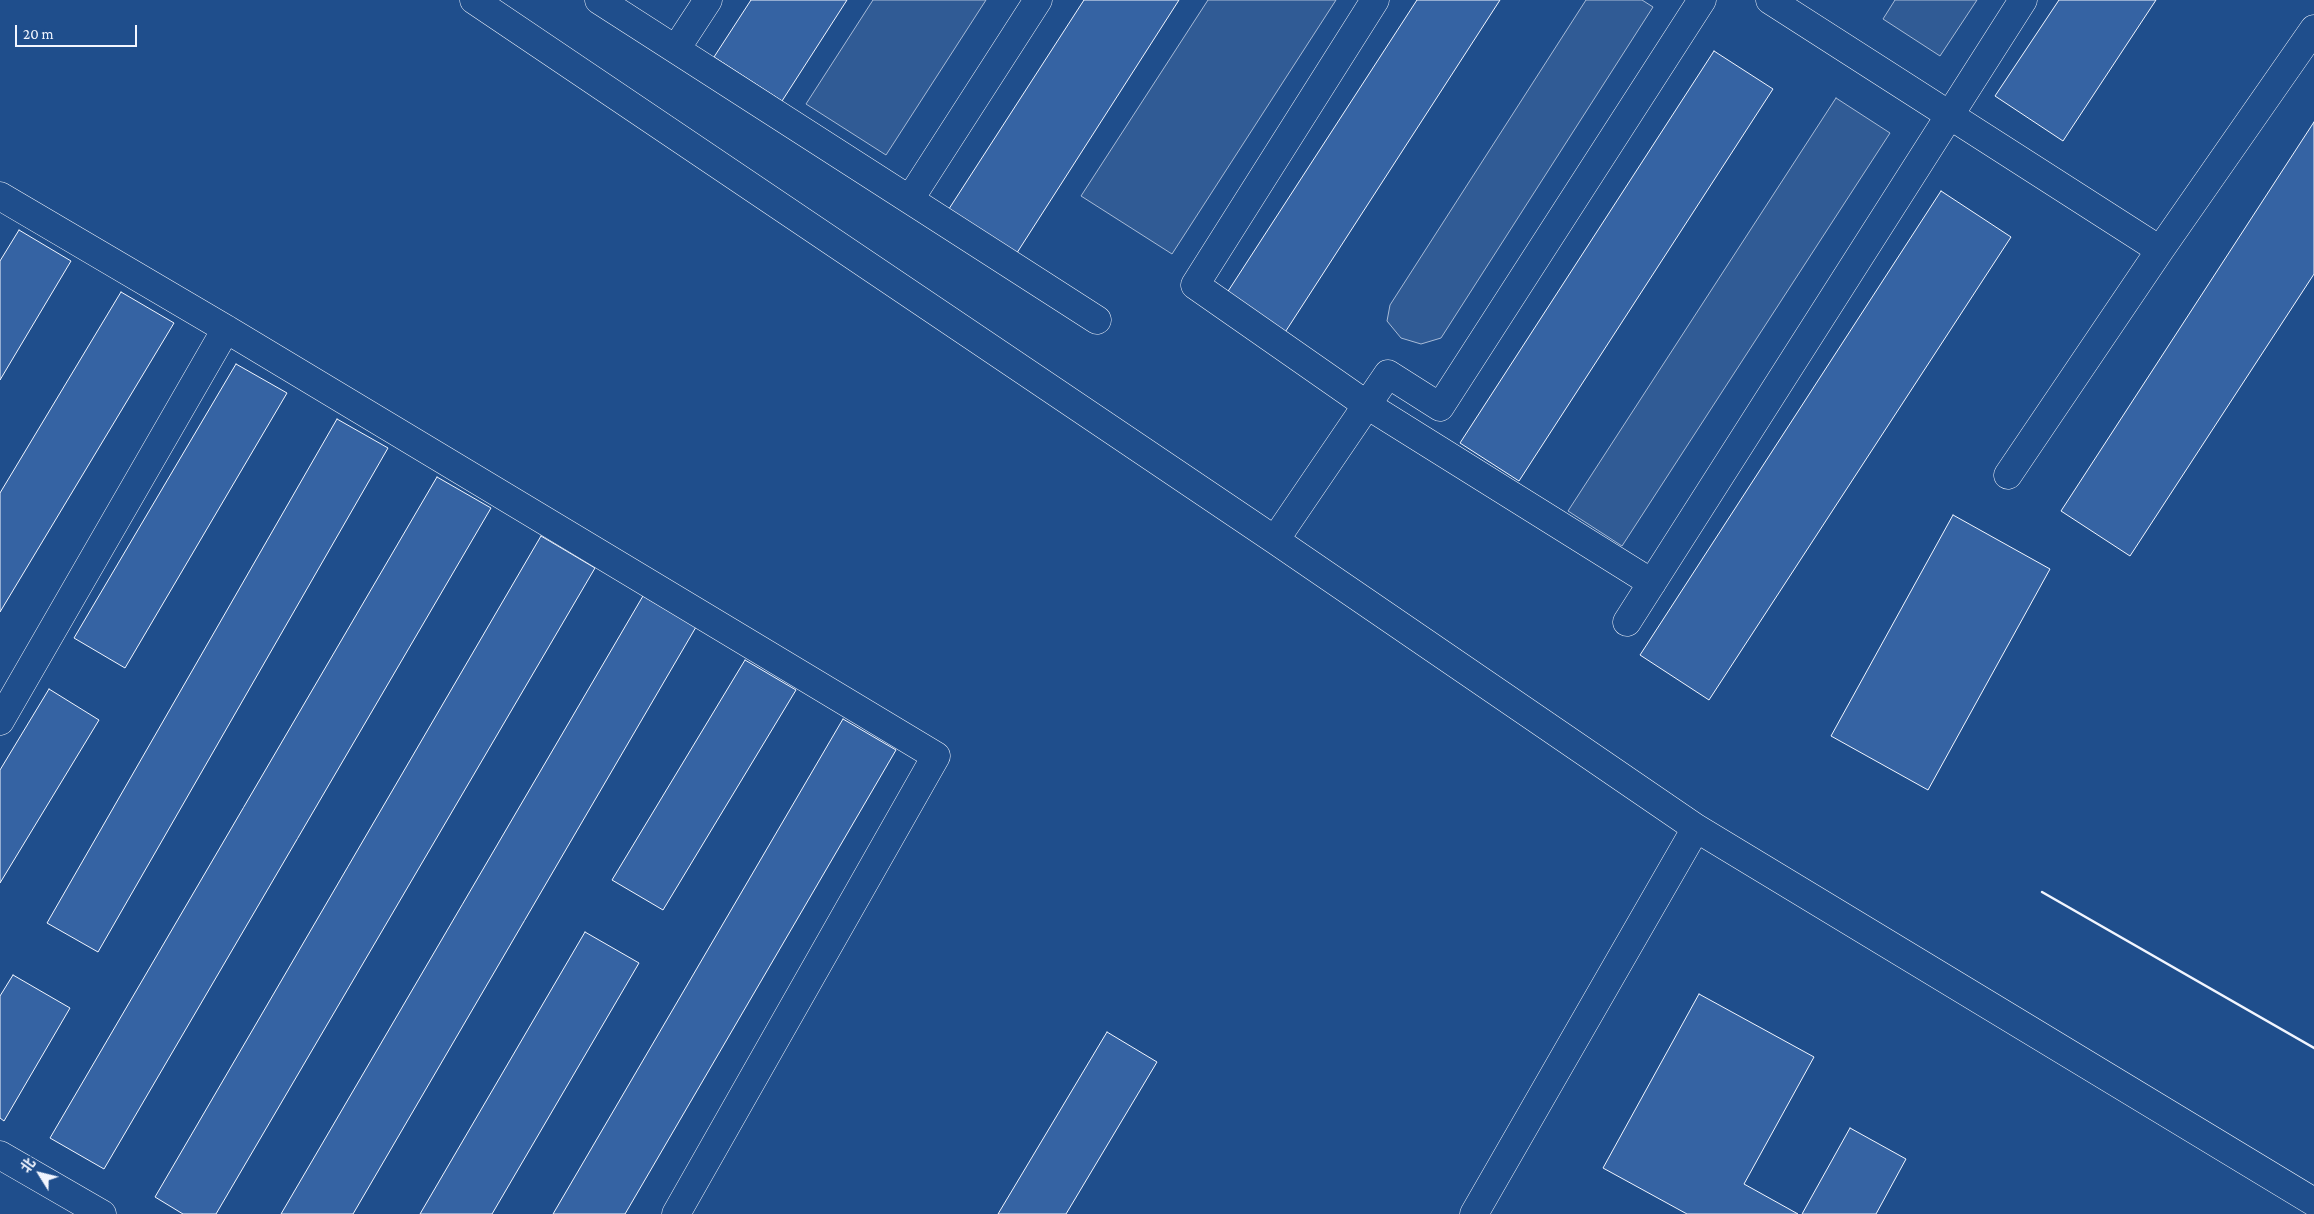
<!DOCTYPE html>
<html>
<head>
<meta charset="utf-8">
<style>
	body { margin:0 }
	#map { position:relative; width:2314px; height:1214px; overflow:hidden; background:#1f4e8c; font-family:"Crimson Pro","Noto Sans SC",serif }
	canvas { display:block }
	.north { position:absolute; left:15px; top:1149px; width:50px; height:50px; -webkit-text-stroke:4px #1f4e8c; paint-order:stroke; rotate:306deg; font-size:14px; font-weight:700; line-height:20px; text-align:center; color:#f2f6ff }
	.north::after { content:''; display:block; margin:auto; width:18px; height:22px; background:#f2f6ff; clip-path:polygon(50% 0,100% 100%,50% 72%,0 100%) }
	.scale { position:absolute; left:15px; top:25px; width:122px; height:22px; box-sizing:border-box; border:2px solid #f2f6ff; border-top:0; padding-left:6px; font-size:15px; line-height:18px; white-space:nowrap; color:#f2f6ff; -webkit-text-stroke:4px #1f4e8c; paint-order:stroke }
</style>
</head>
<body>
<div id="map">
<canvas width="2314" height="1214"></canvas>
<div class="north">北</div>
<div class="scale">20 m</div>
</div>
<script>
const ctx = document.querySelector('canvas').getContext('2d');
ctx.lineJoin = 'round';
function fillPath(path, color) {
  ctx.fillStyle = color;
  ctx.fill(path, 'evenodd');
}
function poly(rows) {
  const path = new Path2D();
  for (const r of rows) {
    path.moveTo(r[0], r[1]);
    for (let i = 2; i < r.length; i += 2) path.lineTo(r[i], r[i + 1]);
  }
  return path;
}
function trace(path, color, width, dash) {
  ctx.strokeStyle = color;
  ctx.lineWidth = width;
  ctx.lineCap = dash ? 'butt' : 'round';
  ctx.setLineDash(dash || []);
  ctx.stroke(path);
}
const built = poly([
	[873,0,986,0,886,155,806,104,873,0],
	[1208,0,1336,0,1172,254,1081,196,1208,0],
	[1586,0,1642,0,1653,7,1441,338,1421,344,1401,338,1387,321,1390,305,1586,0],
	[1895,0,1977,0,1940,56,1883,19,1895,0],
	[1836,98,1890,133,1622,546,1568,511,1836,98]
]);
const building = poly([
	[751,0,847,0,782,101,714,57,751,0],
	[1084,0,1179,0,1013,259,945,215,1084,0],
	[1417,0,1500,0,1282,337,1223,299,1417,0],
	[2059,0,2156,0,2063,141,1995,96,2059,0],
	[1714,51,1773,89,1519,481,1460,443,1714,51],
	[2314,122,2314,274,2130,556,2061,511,2314,122],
	[1941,191,2011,237,1709,700,1640,655,1941,191],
	[19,230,71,261,0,380,0,261,19,230],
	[121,292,174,323,0,612,0,493,121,292],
	[236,364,287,393,125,668,74,638,236,364],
	[337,419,388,448,98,952,47,923,337,419],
	[437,477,491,508,104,1169,50,1138,437,477],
	[1953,515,2050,569,1928,790,1831,736,1953,515],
	[541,536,595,568,216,1214,183,1214,155,1197,541,536],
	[643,596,696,627,353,1214,281,1214,643,596],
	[745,660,796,690,663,910,612,880,745,660],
	[49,689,99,720,0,883,0,770,49,689],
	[843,719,896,750,625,1214,553,1214,843,719],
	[585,932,639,963,492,1214,420,1214,585,932],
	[13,975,70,1008,4,1121,0,1118,0,996,13,975],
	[1699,994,1814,1057,1744,1184,1798,1214,1687,1214,1603,1168,1699,994],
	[1107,1032,1157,1062,1066,1214,998,1214,1107,1032],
	[1850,1128,1906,1159,1876,1214,1802,1214,1850,1128]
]);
const minor = poly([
	[474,0,1275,540,1696,828,2314,1202],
	[599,0,1097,320],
	[1375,0,1195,285,1367,405,1652,583],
	[1770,0,2160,250],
	[676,49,708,0],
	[0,196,226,329,936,756,676,1214],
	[910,199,1038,0],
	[2008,475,2160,250,2314,29],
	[1275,540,1388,374,1440,407,1702,0],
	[1627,622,2023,0],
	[0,721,226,329],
	[0,1155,102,1214],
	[1474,1214,1696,828]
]);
const wall = poly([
	[2042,892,2314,1048]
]);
fillPath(built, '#305b95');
trace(built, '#a8bbd7', 1);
fillPath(building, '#3563a3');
trace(building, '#f2f6ff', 1);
trace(minor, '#f2f6ff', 29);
trace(minor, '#1f4e8c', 28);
trace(wall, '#f2f6ff', 2.5);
</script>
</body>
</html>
